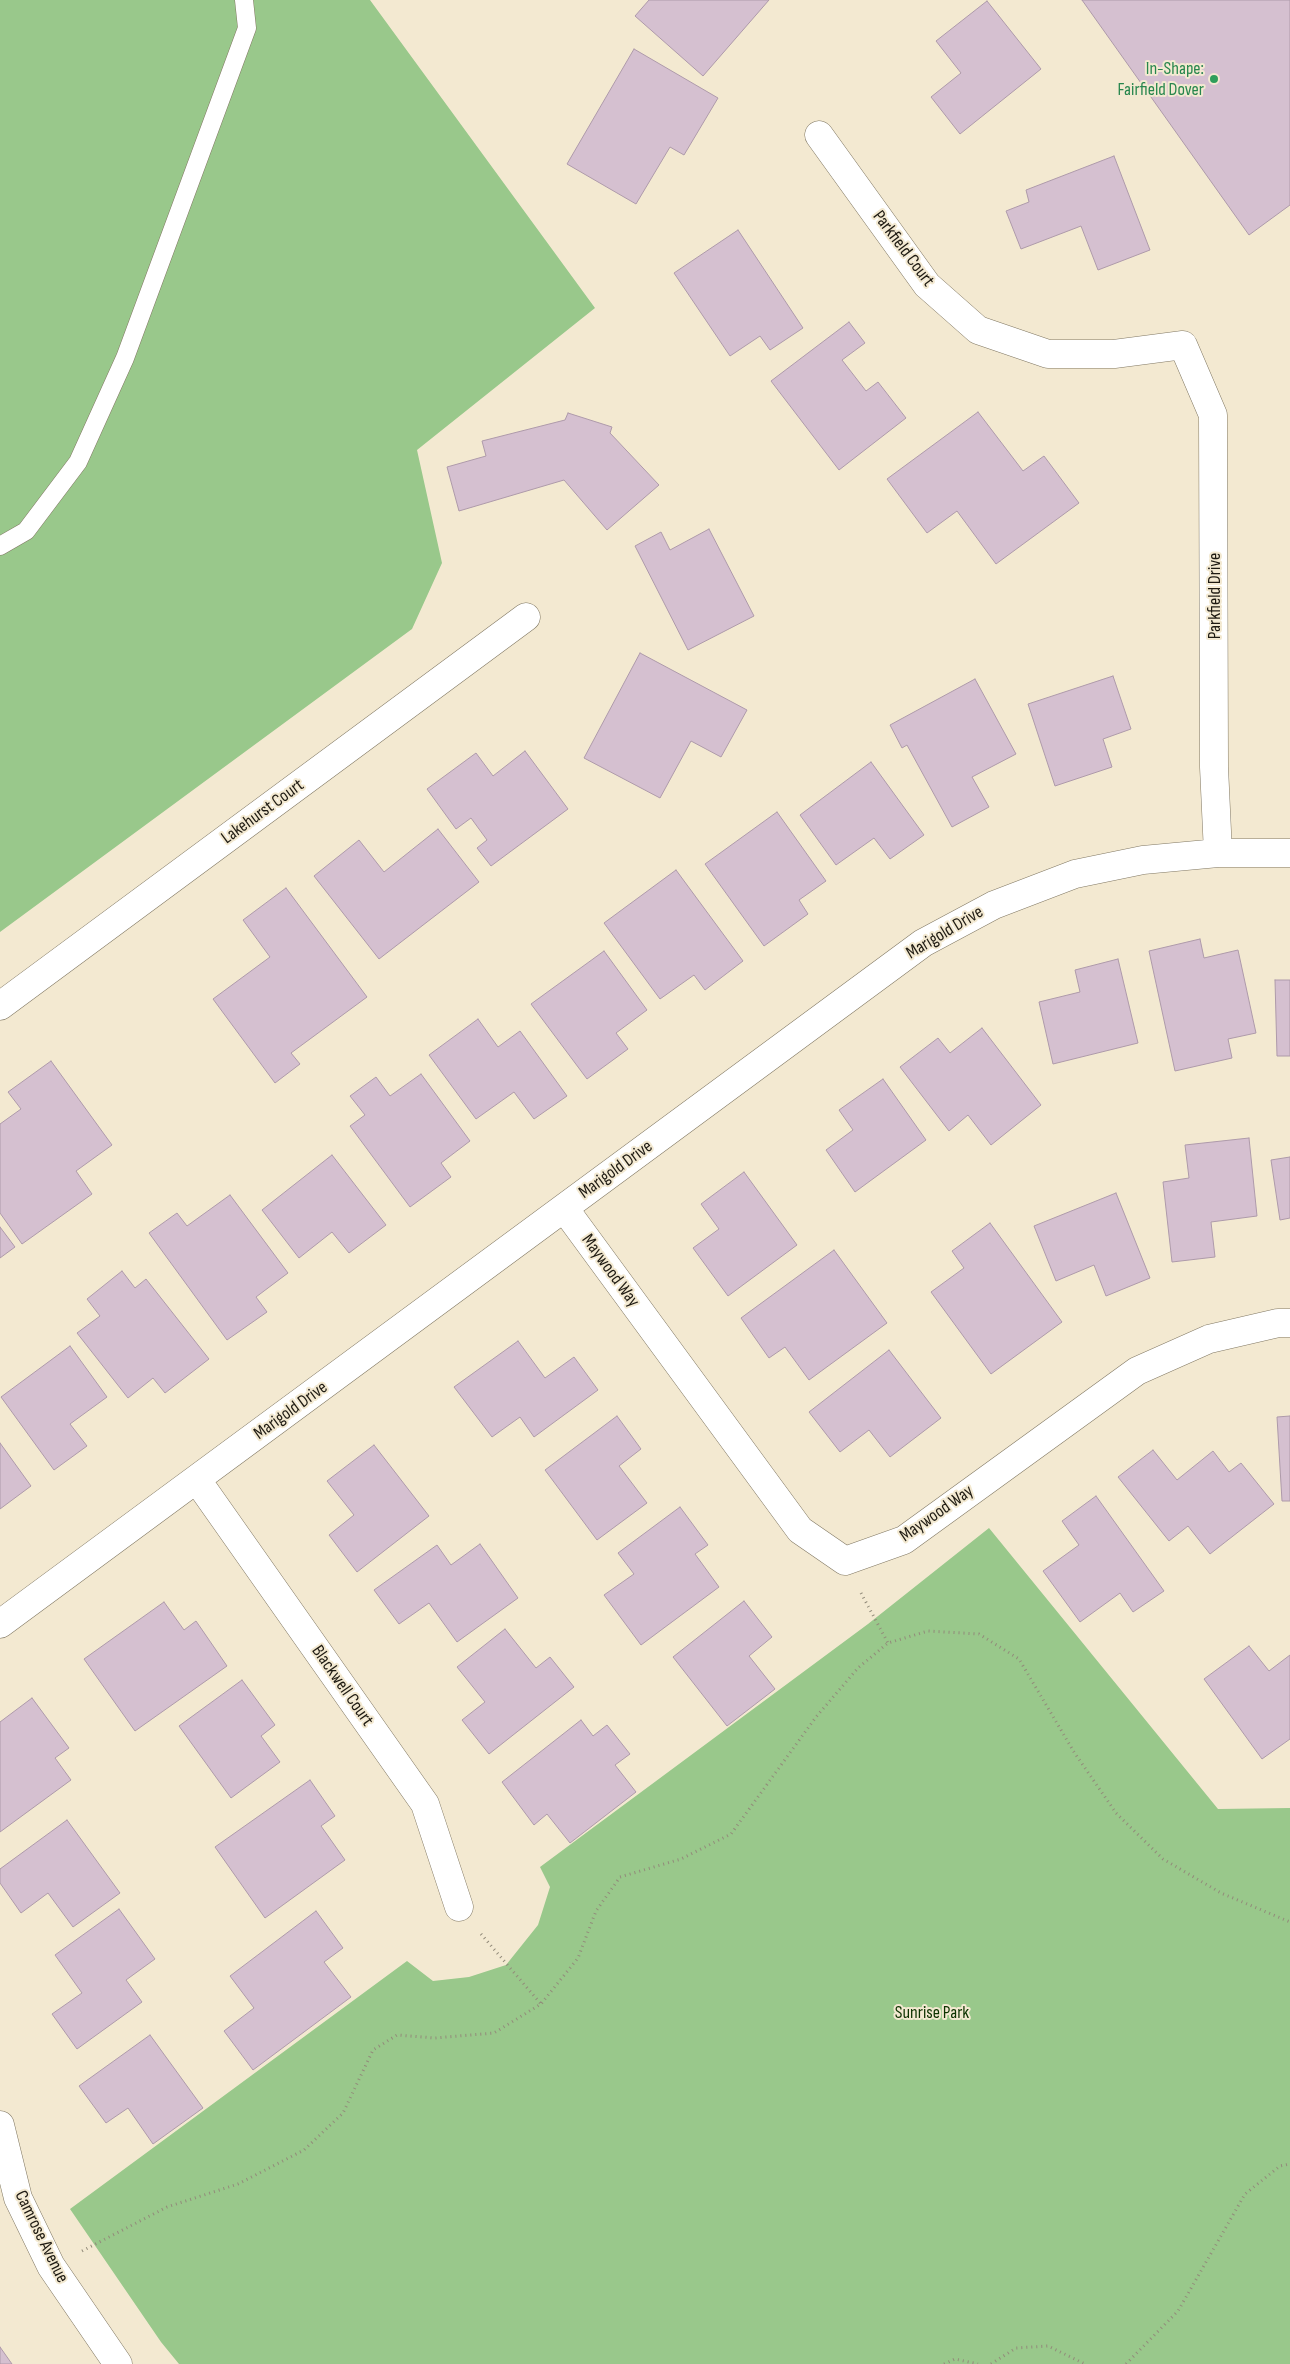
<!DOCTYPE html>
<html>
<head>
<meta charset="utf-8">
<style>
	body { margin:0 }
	canvas { display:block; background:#f3e9d1 }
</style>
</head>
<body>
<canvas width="1290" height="2364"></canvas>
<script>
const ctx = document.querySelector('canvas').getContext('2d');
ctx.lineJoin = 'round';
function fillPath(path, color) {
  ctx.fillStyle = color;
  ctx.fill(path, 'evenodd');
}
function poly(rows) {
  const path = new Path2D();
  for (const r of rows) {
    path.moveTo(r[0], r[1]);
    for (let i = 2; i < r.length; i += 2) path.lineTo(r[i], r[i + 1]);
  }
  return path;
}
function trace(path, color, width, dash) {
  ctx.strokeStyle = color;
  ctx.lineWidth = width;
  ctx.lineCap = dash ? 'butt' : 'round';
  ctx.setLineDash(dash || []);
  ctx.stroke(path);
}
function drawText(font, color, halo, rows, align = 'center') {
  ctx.font = font + ' "Sofia Sans Condensed",sans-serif';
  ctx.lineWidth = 4;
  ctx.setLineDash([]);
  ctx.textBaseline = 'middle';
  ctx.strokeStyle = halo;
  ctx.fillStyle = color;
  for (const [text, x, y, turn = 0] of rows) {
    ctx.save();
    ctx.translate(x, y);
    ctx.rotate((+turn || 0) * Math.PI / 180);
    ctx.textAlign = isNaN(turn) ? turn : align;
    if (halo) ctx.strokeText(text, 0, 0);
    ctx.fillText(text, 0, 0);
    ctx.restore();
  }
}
const green = poly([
	[0,0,370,0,595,308,417,450,442,563,412,629,0,932],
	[989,1528,1218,1809,1290,1808,1290,2364,179,2364,161,2342,70,2209,407,1961,433,1981,469,1977,506,1965,538,1925,550,1887,540,1867,868,1624]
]);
const building = poly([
	[649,0,769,0,703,76,635,16,649,0],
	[1082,0,1290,0,1290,205,1249,235,1082,0],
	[987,1,1041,69,960,134,931,97,961,73,936,41,987,1],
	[634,49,718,98,684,155,670,147,636,204,567,164,634,49],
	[1114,156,1150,250,1098,270,1081,226,1021,249,1006,211,1029,202,1026,190,1114,156],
	[738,230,803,328,770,350,760,336,730,356,674,273,738,230],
	[849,322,865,343,842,360,866,391,878,382,906,418,839,470,771,381,849,322],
	[978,412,1023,471,1044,456,1079,503,996,564,957,511,927,533,887,479,978,412],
	[568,413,612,427,610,433,659,485,607,530,564,480,459,511,447,467,486,456,482,441,565,420,568,413],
	[709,529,754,616,688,650,635,546,661,532,670,550,709,529],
	[640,653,747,710,721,757,691,741,660,798,584,758,640,653],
	[1113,676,1131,729,1103,739,1112,767,1055,786,1028,704,1113,676],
	[975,679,1016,754,972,777,989,807,952,827,907,745,902,748,890,725,975,679],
	[525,751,568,809,491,866,477,848,487,840,471,818,456,829,427,789,476,753,493,776,525,751],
	[871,762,924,835,890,859,874,838,836,865,800,815,871,762],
	[777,812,826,881,799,900,808,914,764,946,705,864,777,812],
	[438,829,479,882,379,959,314,876,359,840,384,872,438,829],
	[676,870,743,961,705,990,694,975,660,999,604,923,676,870],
	[286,888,367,997,291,1053,300,1064,275,1083,213,999,270,957,243,920,286,888],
	[1200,939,1204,958,1238,950,1256,1033,1228,1039,1232,1058,1175,1071,1149,951,1200,939],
	[604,951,647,1010,616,1033,628,1049,587,1079,531,1004,604,951],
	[1118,959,1138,1043,1053,1064,1039,1002,1080,992,1075,970,1118,959],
	[1275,980,1290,980,1290,1056,1277,1056,1275,980],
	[478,1019,498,1047,520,1031,567,1096,534,1119,514,1092,476,1119,429,1055,478,1019],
	[982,1028,1041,1105,991,1145,968,1115,949,1131,900,1067,938,1038,950,1053,982,1028],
	[51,1061,112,1145,76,1171,92,1194,22,1244,0,1213,0,1124,21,1109,8,1092,51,1061],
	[421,1074,470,1141,441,1163,451,1177,410,1207,350,1126,365,1115,350,1096,376,1077,390,1096,421,1074],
	[883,1079,926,1140,855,1192,826,1150,853,1130,839,1110,883,1079],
	[1249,1138,1257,1216,1211,1222,1215,1257,1172,1262,1163,1182,1189,1178,1185,1145,1249,1138],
	[332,1155,386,1225,349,1253,332,1232,299,1258,262,1210,332,1155],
	[1290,1157,1290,1218,1280,1220,1271,1160,1290,1157],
	[744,1172,797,1245,728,1296,693,1248,719,1229,701,1204,744,1172],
	[1116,1193,1150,1278,1106,1296,1094,1265,1056,1281,1034,1226,1116,1193],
	[230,1195,288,1273,256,1297,267,1312,227,1340,149,1233,177,1213,187,1226,230,1195],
	[990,1223,1062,1322,991,1374,931,1292,964,1268,952,1251,990,1223],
	[0,1227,15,1247,0,1258,0,1227],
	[834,1250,887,1323,809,1380,785,1347,769,1358,741,1318,834,1250],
	[122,1271,135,1288,146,1279,209,1359,165,1393,153,1378,128,1398,77,1333,100,1316,87,1299,122,1271],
	[518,1341,545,1378,574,1357,598,1390,534,1437,520,1417,492,1437,454,1387,518,1341],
	[70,1346,107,1397,70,1424,87,1446,54,1470,1,1397,70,1346],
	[889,1350,941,1418,890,1457,869,1430,840,1452,809,1412,889,1350],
	[617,1416,641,1449,619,1466,647,1503,597,1540,545,1470,617,1416],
	[1290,1416,1290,1501,1282,1501,1277,1417,1290,1416],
	[0,1443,31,1486,0,1509,0,1443],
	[374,1445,429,1516,357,1572,329,1535,354,1515,327,1481,374,1445],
	[1153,1450,1177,1480,1213,1451,1229,1472,1241,1463,1274,1504,1210,1554,1188,1526,1169,1541,1118,1477,1153,1450],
	[1096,1496,1164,1591,1133,1612,1120,1593,1080,1622,1043,1571,1079,1545,1062,1521,1096,1496],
	[680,1507,708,1545,695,1554,719,1587,641,1645,604,1595,634,1574,618,1553,680,1507],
	[480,1544,518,1598,457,1642,429,1603,399,1624,374,1590,437,1545,451,1565,480,1544],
	[744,1601,772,1637,749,1656,775,1689,727,1726,673,1657,744,1601],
	[164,1602,184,1630,196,1621,227,1666,135,1731,84,1659,164,1602],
	[505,1629,536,1668,550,1657,574,1687,489,1754,462,1720,485,1702,457,1667,505,1629],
	[1249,1646,1269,1671,1290,1655,1290,1739,1262,1759,1204,1679,1249,1646],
	[242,1680,275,1725,261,1736,280,1762,231,1798,179,1726,242,1680],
	[32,1698,69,1748,55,1758,71,1780,0,1832,0,1722,32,1698],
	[581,1720,593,1736,607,1725,630,1754,615,1765,636,1792,570,1843,547,1814,534,1825,502,1782,581,1720],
	[310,1780,335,1816,321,1826,345,1860,265,1918,215,1847,310,1780],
	[67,1820,120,1893,73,1927,48,1893,21,1913,0,1883,0,1869,67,1820],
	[119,1909,155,1959,126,1980,142,2002,77,2049,52,2014,82,1993,55,1955,119,1909],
	[316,1911,343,1948,324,1962,351,1997,253,2070,224,2031,254,2008,230,1976,316,1911],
	[150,2035,203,2108,153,2144,128,2108,106,2123,79,2086,150,2035],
	[0,2347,12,2364,0,2364,0,2347]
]);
const path = poly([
	[861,1593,888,1643],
	[481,1934,541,2004],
	[82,2251,167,2207,238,2184,304,2150,343,2113,373,2050,397,2035,435,2038,494,2033,541,2004,578,1958,596,1911,620,1877,681,1859,731,1834,816,1717,858,1668,888,1643,928,1631,979,1634,1019,1659,1074,1752,1116,1813,1163,1859,1221,1893,1290,1922],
	[944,2364,955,2359,978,2364],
	[991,2364,1016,2348,1048,2346,1085,2364],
	[1126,2364,1178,2311,1245,2194,1280,2166,1290,2164]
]);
const service = poly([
	[0,546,26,531,78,462,125,358,247,28,244,0]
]);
const minor = poly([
	[819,135,927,285,978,330,1048,354,1114,354,1183,345,1213,415,1214,767,1218,853],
	[0,1006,526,617],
	[564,1208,800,1530,845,1561,904,1540,1137,1371,1209,1339,1278,1323,1290,1323],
	[197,1480,425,1804,459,1907],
	[0,1624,923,943,994,905,1075,874,1143,860,1218,853,1290,853],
	[0,2125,18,2198,51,2266,118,2364]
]);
const markers = [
	[1214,79,5,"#2e9e5b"]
];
const leisureNames = [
	["In-Shape:",1204,69],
	["Fairfield Dover",1204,90]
];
const streetNames = [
	["Parkfield Court",903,249,53],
	["Parkfield Drive",1215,596,-90],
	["Lakehurst Court",263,812,-36],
	["Marigold Drive",945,933,-31],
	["Marigold Drive",616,1170,-36],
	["Maywood Way",610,1271,54],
	["Marigold Drive",291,1411,-36],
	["Maywood Way",937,1514,-35],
	["Blackwell Court",342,1686,55],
	["Camrose Avenue",41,2237,64]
];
const parkNames = [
	["Sunrise Park",932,2013]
];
fillPath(green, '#99c88b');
fillPath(building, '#d5c0d0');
trace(building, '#ae9aaa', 1);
trace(service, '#817863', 19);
trace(minor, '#817863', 29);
trace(path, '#928b7a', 3, [1, 4]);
trace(service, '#fff', 18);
trace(minor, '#fff', 28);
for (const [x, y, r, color] of markers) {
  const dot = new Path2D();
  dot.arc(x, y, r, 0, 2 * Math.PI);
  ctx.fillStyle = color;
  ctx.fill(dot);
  trace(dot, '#f3e9d1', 2);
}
drawText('18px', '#27864d', '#f3e9d1', leisureNames, 'right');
drawText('18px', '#1e1a12', '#f3e9d1', streetNames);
drawText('18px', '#0d3300', '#f3e9d1', parkNames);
</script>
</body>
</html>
